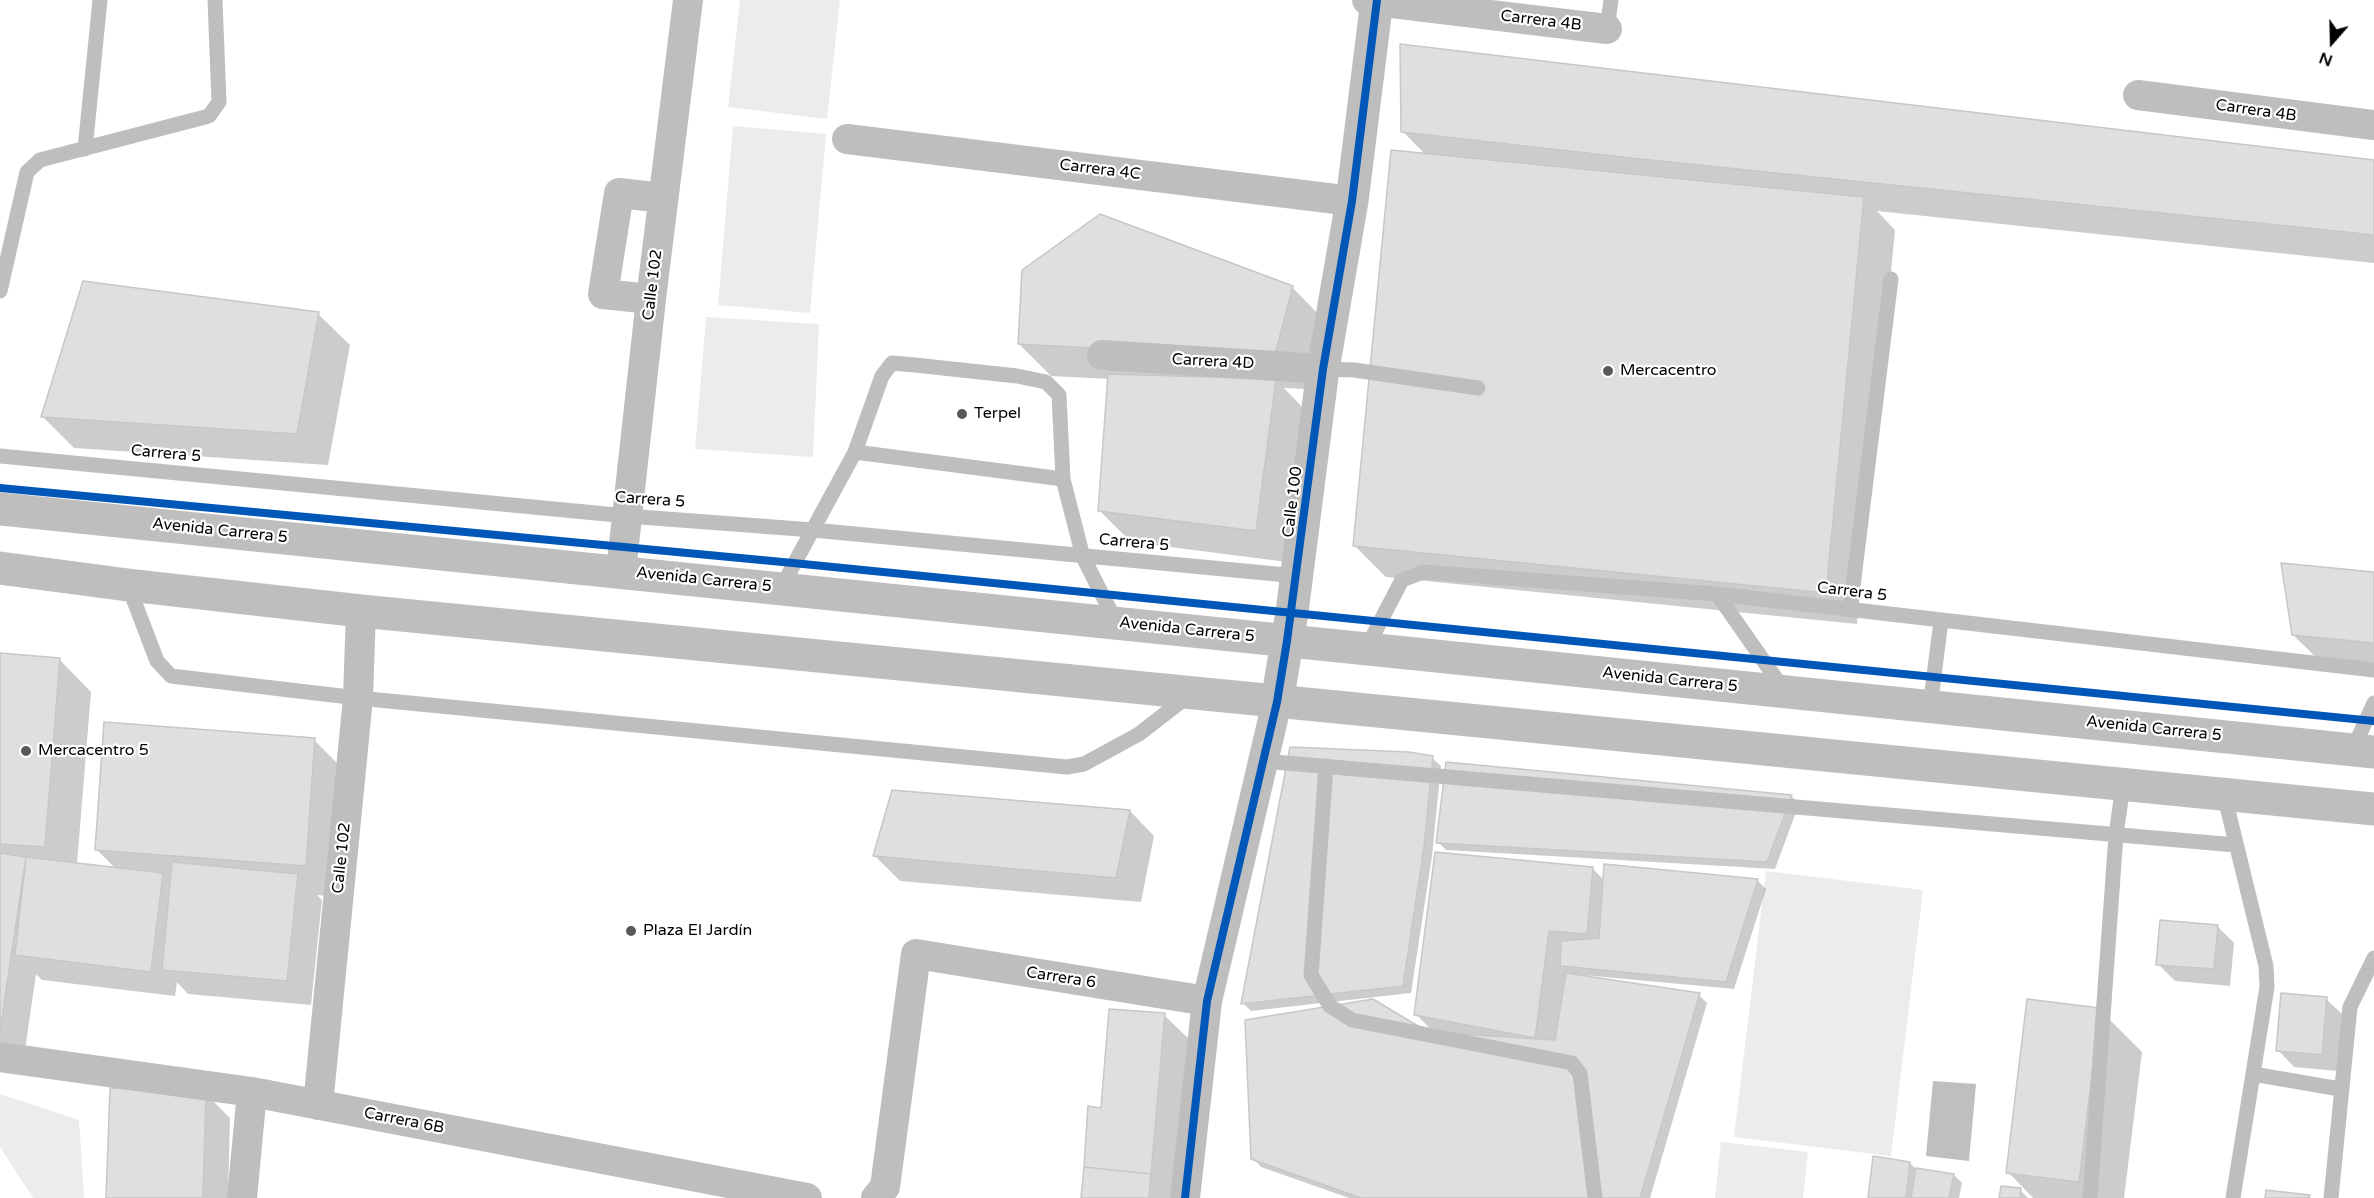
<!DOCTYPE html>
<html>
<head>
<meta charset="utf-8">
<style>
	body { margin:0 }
	#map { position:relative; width:2374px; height:1198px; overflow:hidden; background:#fff; font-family:"Varela Round",sans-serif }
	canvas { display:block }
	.north { position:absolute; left:2302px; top:12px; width:60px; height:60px; -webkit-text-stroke:4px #fff; paint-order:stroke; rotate:200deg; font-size:16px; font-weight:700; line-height:24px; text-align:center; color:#000 }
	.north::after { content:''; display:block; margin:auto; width:21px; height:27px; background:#000; clip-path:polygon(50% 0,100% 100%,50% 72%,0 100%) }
</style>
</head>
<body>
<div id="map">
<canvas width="2374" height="1198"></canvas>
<div class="north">N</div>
</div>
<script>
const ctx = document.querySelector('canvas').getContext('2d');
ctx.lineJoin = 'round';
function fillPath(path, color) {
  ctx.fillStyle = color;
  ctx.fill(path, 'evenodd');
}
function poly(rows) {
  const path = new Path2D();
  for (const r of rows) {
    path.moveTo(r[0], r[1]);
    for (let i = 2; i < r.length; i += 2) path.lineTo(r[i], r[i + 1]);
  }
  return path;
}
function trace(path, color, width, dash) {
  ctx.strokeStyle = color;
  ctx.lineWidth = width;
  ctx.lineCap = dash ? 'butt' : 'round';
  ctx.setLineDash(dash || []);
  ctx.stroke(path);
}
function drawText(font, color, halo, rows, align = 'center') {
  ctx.font = font + ' "Varela Round",sans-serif';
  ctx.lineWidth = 4.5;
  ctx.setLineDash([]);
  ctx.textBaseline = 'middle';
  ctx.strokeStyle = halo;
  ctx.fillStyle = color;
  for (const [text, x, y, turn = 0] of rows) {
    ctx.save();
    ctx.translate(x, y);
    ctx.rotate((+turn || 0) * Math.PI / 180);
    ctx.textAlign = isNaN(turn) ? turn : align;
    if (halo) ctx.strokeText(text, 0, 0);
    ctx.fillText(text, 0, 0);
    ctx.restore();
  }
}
const green = poly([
	[740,0,840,0,827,119,728,107],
	[733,126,826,134,810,313,718,305],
	[706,317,819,324,813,457,695,449],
	[1766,871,1923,890,1891,1156,1734,1137],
	[0,1094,79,1120,84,1198,33,1198,0,1147],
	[1721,1142,1808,1152,1803,1198,1715,1198]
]);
const water = poly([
	[1933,1081,1976,1084,1969,1161,1926,1156]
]);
const shadow = poly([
	[1402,131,2374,162,2374,263,1877,211,1895,230,1857,624,1386,577,1355,546,1426,155],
	[1292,287,1323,319,1306,389,1284,388,1307,412,1287,562,1131,542,1099,510,1109,379,1051,376,1019,344],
	[318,314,350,345,328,465,74,448,43,417],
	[2374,573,2374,671,2325,666,2293,635],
	[0,655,60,660,91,692,77,864,116,869,96,849,314,740,346,772,337,897,317,895,322,900,311,1005,188,994,177,982,175,996,42,980,36,974,24,1057,0,1054],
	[1432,758,1441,766,1432,856,1411,993,1251,1011,1243,1003],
	[1791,796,1799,804,1775,869,1446,850,1438,842],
	[1130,811,1154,836,1141,902,900,881,875,856],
	[1605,865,1758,881,1766,889,1734,989,1583,975,1583,977,1699,995,1707,1003,1650,1198,1349,1198,1261,1167,1253,1158,1370,998,1427,1033,1435,1034,1416,1014,1593,869,1604,880],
	[2217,926,2234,943,2230,986,2175,981,2158,964],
	[2326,999,2343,1015,2338,1071,2294,1067,2278,1050],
	[2099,1009,2142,1052,2124,1198,2033,1198,2008,1172],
	[1164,1015,1189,1039,1175,1198,1082,1198,1103,1109],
	[205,1093,230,1118,228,1198,108,1198],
	[1910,1163,1916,1169,1954,1175,1962,1183,1959,1198,1869,1198],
	[2020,1190,2028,1198,2001,1198]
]);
const building = poly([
	[1400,44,2374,160,2374,235,1631,158,1401,132,1400,44],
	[1391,150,1864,197,1826,593,1353,546,1391,150],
	[1100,214,1293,286,1274,358,1018,344,1022,270,1100,214],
	[83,281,319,312,297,434,41,417,83,281],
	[1108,374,1276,379,1256,531,1098,511,1108,374],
	[2281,563,2374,572,2374,643,2292,635,2281,563],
	[0,653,60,658,45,847,0,844,0,653],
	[104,722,315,738,306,866,95,850,104,722],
	[1290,747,1409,752,1433,756,1424,847,1403,986,1241,1004,1290,747],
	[1446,762,1792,795,1767,862,1436,843,1446,762],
	[892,790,1130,810,1116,878,873,856,892,790],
	[1435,852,1593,867,1587,934,1549,931,1535,1038,1414,1015,1435,852],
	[0,853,26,857,0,1031,0,853],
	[26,857,163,873,151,972,15,955,26,857],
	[172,862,298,874,287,981,162,970,172,862],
	[1604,864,1758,879,1726,982,1560,966,1561,941,1599,938,1604,864],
	[2160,920,2218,925,2214,969,2156,965,2160,920],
	[1566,973,1700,993,1640,1198,1361,1198,1251,1159,1245,1020,1373,999,1428,1032,1555,1040,1566,973],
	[2281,993,2327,997,2322,1055,2276,1051,2281,993],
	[2027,999,2100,1008,2079,1182,2006,1173,2027,999],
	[1109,1009,1165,1013,1151,1174,1084,1167,1088,1106,1101,1108,1109,1009],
	[110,1088,206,1092,203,1198,106,1198,110,1088],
	[1873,1156,1910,1162,1906,1198,1868,1198,1873,1156],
	[1084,1167,1151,1174,1149,1198,1081,1198,1084,1167],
	[1916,1168,1954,1174,1949,1198,1911,1198,1916,1168],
	[2001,1186,2021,1188,2020,1198,1999,1198,2001,1186],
	[2266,1190,2310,1195,2309,1198,2265,1198,2266,1190]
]);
const service = poly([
	[1607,29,1611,0],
	[85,149,100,0],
	[0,291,27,172,40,160,209,116,219,102,215,0],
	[1323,369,1354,370,1478,388],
	[855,452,1063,479],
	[0,456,627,516,813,530,1297,576],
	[128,585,157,661,171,676,358,698,1067,767,1084,764,1139,734,1188,696],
	[781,588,855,452,882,376,892,363,915,365,1017,376,1046,382,1059,395,1063,479,1083,557,1116,622],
	[1717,594,1784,690],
	[1850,610,1891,279],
	[1366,649,1402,580,1423,572,1717,594,2374,670],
	[1930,707,1941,621],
	[2353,749,2374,703],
	[1263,761,2236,845],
	[1326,766,1311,975,1330,1006,1352,1020,1572,1063,1580,1074,1595,1198],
	[2224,794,2266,966,2267,987,2233,1198],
	[2253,1074,2340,1089],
	[2090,1198,2116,835,2123,785],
	[2331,1198,2350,1007,2374,958]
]);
const minor = poly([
	[1367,0,1607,29],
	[2138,95,2374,125],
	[847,139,1352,201],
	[651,299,603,294,619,193,663,198],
	[1102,355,1323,369],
	[621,571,651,299,688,0],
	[0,1057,252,1092,807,1198],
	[318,1105,358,698,361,611],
	[242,1198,252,1092],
	[876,1198,885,1187,916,954,1207,1001],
	[1185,1198,1207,1001,1277,702]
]);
const tertiary = poly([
	[1277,702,1292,612,1323,369,1352,201,1377,0]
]);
const primary = poly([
	[0,509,2374,752],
	[0,568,128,585,361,611,2374,809]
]);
const cycleway = poly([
	[0,488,793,563,2374,721],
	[1185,1198,1207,1001,1277,702,1287,641,1323,369,1352,201,1377,0]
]);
const markers = [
	[1608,371,6,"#595959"],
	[962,414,6,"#595959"],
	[26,751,6,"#595959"],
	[631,931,6,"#595959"]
];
const streetNames = [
	["Carrera 4B",1541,21,7],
	["Carrera 4B",2256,111,8],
	["Carrera 4C",1100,170,7],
	["Calle 102",653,285,-83],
	["Carrera 4D",1213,362,3],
	["Carrera 5",166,454,5],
	["Carrera 5",650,500,4],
	["Calle 100",1293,502,-83],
	["Avenida Carrera 5",220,531,6],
	["Carrera 5",1134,543,5],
	["Avenida Carrera 5",704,580,6],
	["Carrera 5",1852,592,7],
	["Avenida Carrera 5",1187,630,6],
	["Avenida Carrera 5",1670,680,6],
	["Avenida Carrera 5",2154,729,6],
	["Calle 102",342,858,-84],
	["Carrera 6",1061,978,9],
	["Carrera 6B",404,1121,11]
];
const poiNames = [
	["Mercacentro",1620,371],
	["Terpel",974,414],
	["Mercacentro 5",38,751],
	["Plaza El Jardín",643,931]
];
fillPath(green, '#ececec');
fillPath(water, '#bfbfbf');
fillPath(shadow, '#0003');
fillPath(building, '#dfdfdf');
trace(building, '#c7c7c7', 1.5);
trace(service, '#bebebe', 15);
trace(minor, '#bebebe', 30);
trace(tertiary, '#bebebe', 33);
trace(primary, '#bebebe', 33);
trace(cycleway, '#0057b8', 8);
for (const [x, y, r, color] of markers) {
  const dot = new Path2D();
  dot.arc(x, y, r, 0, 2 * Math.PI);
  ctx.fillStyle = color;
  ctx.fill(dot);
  trace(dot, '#fff', 2);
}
drawText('16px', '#000', '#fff', streetNames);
drawText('16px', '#000', '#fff', poiNames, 'left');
</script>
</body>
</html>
